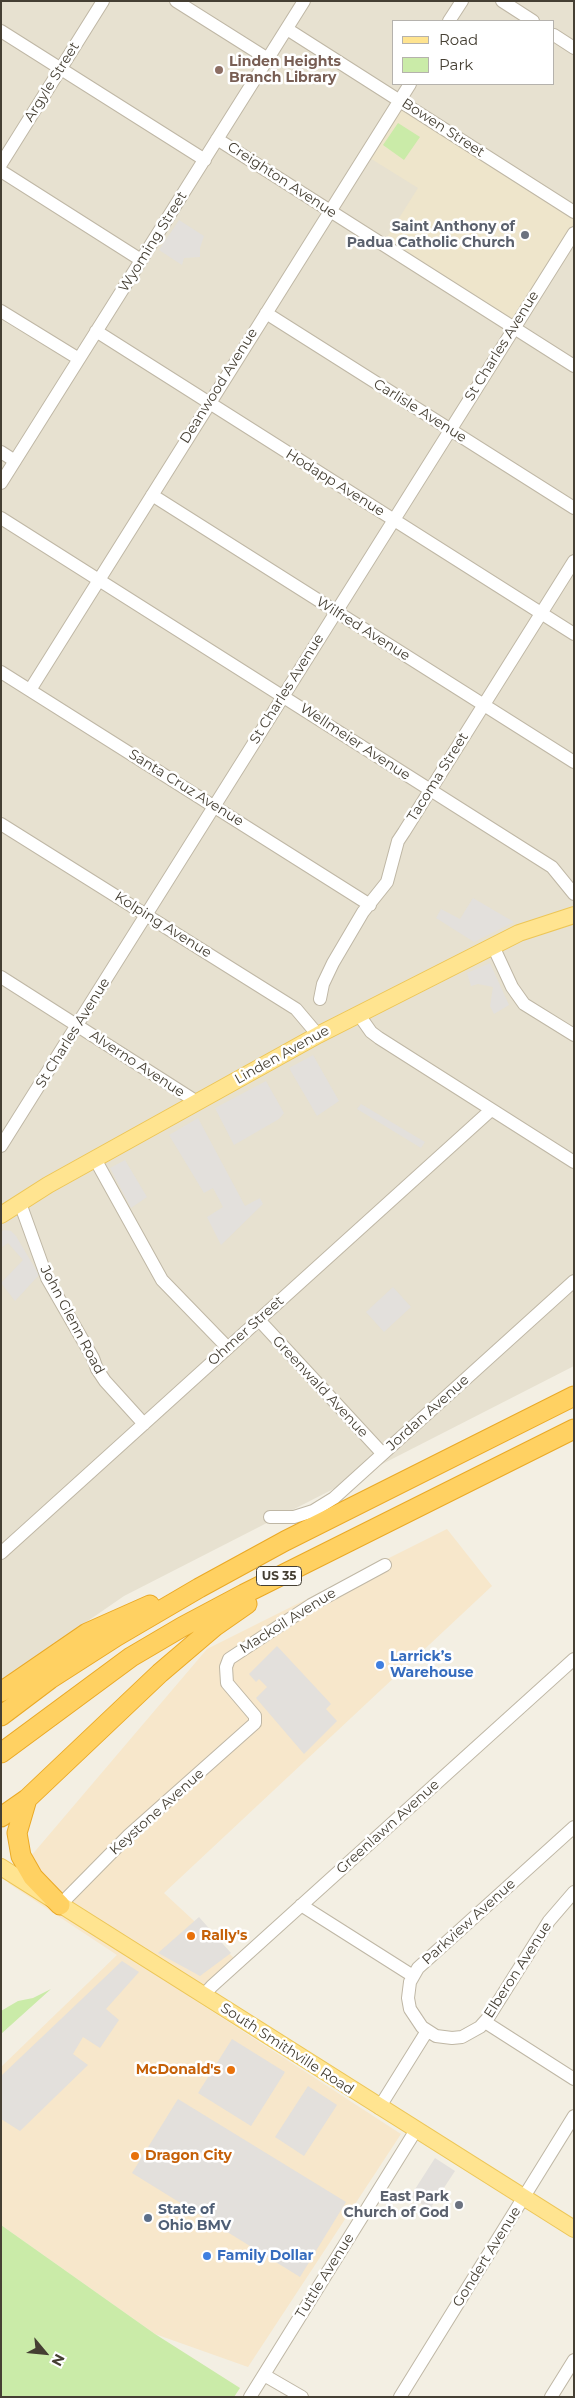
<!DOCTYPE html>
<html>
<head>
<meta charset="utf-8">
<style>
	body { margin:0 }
	#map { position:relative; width:575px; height:2398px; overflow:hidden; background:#f3efe3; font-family:Montserrat,sans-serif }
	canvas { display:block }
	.frame { position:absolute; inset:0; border:2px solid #453f33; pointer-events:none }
	.legend { position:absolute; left:392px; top:20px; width:162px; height:65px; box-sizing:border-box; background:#fff; border:1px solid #b5b2ad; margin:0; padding:6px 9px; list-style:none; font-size:15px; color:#453f33 }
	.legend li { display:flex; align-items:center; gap:10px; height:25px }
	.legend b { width:25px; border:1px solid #b5b2ad }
	.north { position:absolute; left:20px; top:2328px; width:50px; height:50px; -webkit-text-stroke:4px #fff; paint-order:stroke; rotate:118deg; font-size:14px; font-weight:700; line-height:20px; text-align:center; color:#453f33 }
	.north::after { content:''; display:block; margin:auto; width:18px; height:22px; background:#453f33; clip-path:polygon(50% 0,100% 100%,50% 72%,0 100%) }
</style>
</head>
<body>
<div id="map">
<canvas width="575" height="2398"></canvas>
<div class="frame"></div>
<ul class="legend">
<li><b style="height:6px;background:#ffe490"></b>Road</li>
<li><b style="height:14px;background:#caeba8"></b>Park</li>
</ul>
<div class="north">N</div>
</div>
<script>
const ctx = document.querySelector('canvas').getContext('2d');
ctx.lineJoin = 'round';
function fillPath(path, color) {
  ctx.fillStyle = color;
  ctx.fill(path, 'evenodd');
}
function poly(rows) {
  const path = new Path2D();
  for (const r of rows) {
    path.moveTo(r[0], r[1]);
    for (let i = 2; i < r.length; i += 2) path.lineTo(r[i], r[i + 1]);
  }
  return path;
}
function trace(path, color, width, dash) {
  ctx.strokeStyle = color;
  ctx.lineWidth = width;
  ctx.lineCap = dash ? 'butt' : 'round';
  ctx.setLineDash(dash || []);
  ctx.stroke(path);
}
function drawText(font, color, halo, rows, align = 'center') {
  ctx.font = font + ' Montserrat,sans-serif';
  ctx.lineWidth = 5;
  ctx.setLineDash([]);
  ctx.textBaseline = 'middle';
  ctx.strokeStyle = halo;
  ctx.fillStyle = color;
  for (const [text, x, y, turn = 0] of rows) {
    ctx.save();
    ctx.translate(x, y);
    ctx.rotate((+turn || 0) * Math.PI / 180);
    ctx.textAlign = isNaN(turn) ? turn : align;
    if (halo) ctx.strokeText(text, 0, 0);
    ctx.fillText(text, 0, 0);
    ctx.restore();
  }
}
const residential = poly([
	[1,1,574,1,574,1366,124,1596,1,1681],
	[394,21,554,21,554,84,394,84]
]);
const commercial = poly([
	[447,1529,492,1586,164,1893,234,1958,190,1997,401,2134,248,2367,155,2334,1,2225,1,2067,117,1955,8,1883,207,1649]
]);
const education = poly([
	[399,100,574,212,574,233,514,327,382,245,418,188,365,155]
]);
const green = poly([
	[398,123,420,137,404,160,383,145],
	[51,1989,1,2034,1,2011,18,2001,33,1998],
	[1,2225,155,2334,240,2388,234,2397,1,2397]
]);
const parking = poly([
	[179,220,204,236,200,248,200,257,184,258,182,265,159,250],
	[473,898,514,922,474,942,436,918,441,909,460,919],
	[490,963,509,1005,494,1014,490,1006,493,987,478,984,471,986,467,973],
	[313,1055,339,1101,317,1116,289,1068],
	[266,1081,284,1113,279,1119,234,1145,215,1108],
	[361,1104,425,1142,421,1148,357,1109],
	[198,1118,245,1206,260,1198,263,1204,221,1245,207,1217,223,1207,213,1188,204,1193,169,1135],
	[125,1160,147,1197,131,1208,110,1168],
	[4,1230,11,1231,16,1236,39,1275,15,1301,1,1283,23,1260,8,1243,1,1248,1,1232],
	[393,1287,411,1307,384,1332,366,1312],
	[277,1646,331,1704,326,1709,337,1721,304,1754,256,1698,267,1687,259,1679,256,1682,249,1674],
	[199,1917,231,1953,200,1976,158,1953],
	[122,1961,139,1972,106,2009,119,2020,100,2048,83,2037,73,2054,88,2065,20,2131,1,2119,1,2076],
	[232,2039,285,2072,251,2126,198,2093],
	[308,2086,337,2105,304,2156,275,2137],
	[178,2099,346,2202,300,2277,132,2173],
	[435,2158,455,2171,430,2209,410,2197]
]);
const minor = poly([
	[176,1,268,59],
	[502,1,533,21],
	[449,21,462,1],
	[287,29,574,212],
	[1,31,205,160],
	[554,35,574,48],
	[217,139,574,366],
	[1,164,103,1],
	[1,171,141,260],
	[1,311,79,359],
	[266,313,574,508],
	[96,331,574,634],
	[1,452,15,461],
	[1,483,304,1],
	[152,495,574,762],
	[1,518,552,867,574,894],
	[1,672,370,905],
	[30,690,410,84],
	[1,824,296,1009,318,1035],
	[493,946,512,987,524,1004,574,1035],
	[1,977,197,1102],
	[320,999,323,984,333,963,363,912,387,882,398,841,404,832,574,561],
	[359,1015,371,1032,379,1038,574,1162],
	[1,1146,574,233],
	[95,1159,162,1280,228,1348],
	[20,1203,47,1278,93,1358,97,1369,105,1381,144,1424],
	[259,1320,382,1453],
	[270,1517,294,1517,313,1511,334,1498,574,1281],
	[1,1553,491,1110],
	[574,1827,418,1968,410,1982,408,1998,410,2009,422,2027,436,2036,452,2038,462,2037,480,2027,488,2018,549,1921,574,1892],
	[60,1905,129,1835,255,1723,255,1716,227,1683,226,1667,229,1659,311,1605,385,1565],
	[301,1905,413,1976],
	[203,1996,212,1986,574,1659],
	[485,2022,574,2079],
	[379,2108,427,2031],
	[264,2375,302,2397],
	[250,2397,416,2130],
	[400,2397,574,2116],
	[551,2397,574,2360]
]);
const major = poly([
	[1,1215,48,1185,318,1035,519,933,574,915],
	[1,1867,574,2229]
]);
const highway = poly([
	[1,1692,87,1633,150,1605],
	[1,1716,50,1679,117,1636,199,1588,285,1541,574,1396],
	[1,1753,131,1657,182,1627,244,1594,574,1429],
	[1,1817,27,1799],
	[60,1905,33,1877,21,1856,17,1833,27,1799,160,1673,214,1627,247,1604]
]);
const markers = [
	[219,70,5,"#8d6e63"],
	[525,235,5,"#6b7280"],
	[380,1665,5,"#3f7fe0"],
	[191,1936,5,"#e8710a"],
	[231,2070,5,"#e8710a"],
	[135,2156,5,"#e8710a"],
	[459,2205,5,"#6b7280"],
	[148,2218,5,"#5c6f8a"],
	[207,2256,5,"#3f7fe0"]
];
const shields = [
	[279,1576,45]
];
const shieldNames = [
	["US 35",279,1576]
];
const educationNames = [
	["Linden Heights",229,62],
	["Branch Library",229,78]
];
const streetNames = [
	["Argyle Street",52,82,-58],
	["Bowen Street",443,128,33],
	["Creighton Avenue",282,180,33],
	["Wyoming Street",153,242,-58],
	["St Charles Avenue",502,346,-58],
	["Deanwood Avenue",219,386,-58],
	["Carlisle Avenue",420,411,32],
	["Hodapp Avenue",335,483,32],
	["Wilfred Avenue",363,629,32],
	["St Charles Avenue",287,689,-58],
	["Wellmeier Avenue",355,742,33],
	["Tacoma Street",438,777,-58],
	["Santa Cruz Avenue",186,788,32],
	["Kolping Avenue",163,925,32],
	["St Charles Avenue",73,1033,-58],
	["Linden Avenue",282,1055,-29],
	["Alverno Avenue",137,1064,33],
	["John Glenn Road",72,1320,62],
	["Ohmer Street",246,1331,-42],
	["Greenwald Avenue",320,1387,47],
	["Jordan Avenue",428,1413,-42],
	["Mackoil Avenue",288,1621,-32],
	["Keystone Avenue",157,1812,-42],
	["Greenlawn Avenue",388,1827,-42],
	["Parkview Avenue",469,1922,-42],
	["Elberon Avenue",518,1970,-57],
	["South Smithville Road",287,2049,33],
	["Gondert Avenue",487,2257,-58],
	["Tuttle Avenue",325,2276,-58]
];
const worshipNames = [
	["Saint Anthony of",515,227],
	["Padua Catholic Church",515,243],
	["East Park",449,2197],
	["Church of God",449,2213]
];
const shopNames = [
	["Larrick’s",390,1657],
	["Warehouse",390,1673],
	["Family Dollar",217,2256]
];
const foodNames = [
	["Rally's",201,1936],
	["McDonald's",221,2070,"right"],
	["Dragon City",145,2156]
];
const serviceNames = [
	["State of",158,2210],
	["Ohio BMV",158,2226]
];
fillPath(residential, '#e7e1d0');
fillPath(commercial, '#f7e7cb');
fillPath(education, '#eee5cb');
fillPath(green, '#caeba8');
fillPath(parking, '#e3e0dc');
trace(minor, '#bfb7a5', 14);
trace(major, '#edc657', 18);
trace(highway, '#eaa926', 21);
trace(minor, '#fff', 12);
trace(major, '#ffe490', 16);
trace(highway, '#ffd162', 19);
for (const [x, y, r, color] of markers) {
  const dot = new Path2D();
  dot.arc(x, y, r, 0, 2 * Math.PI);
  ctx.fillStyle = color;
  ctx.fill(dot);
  trace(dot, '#fff', 2);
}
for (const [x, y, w] of shields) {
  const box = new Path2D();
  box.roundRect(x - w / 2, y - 9.5, w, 19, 4);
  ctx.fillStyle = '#fff';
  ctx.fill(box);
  trace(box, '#453f33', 1);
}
drawText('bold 12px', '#453f33', null, shieldNames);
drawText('bold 14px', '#785e54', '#fff', educationNames, 'left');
drawText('14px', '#453f33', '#fff', streetNames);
drawText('bold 14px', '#5b616d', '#fff', worshipNames, 'right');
drawText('bold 14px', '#366cbe', '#fff', shopNames, 'left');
drawText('bold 14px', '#c56008', '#fff', foodNames, 'left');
drawText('bold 14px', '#4e5e75', '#fff', serviceNames, 'left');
</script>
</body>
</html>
